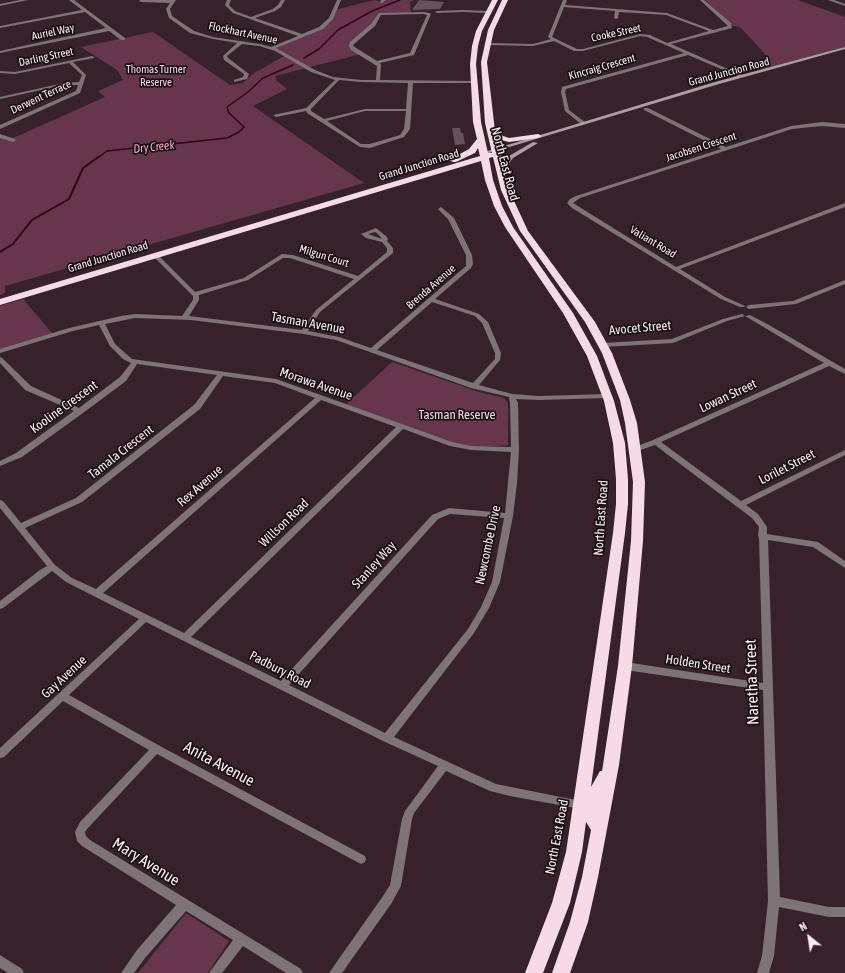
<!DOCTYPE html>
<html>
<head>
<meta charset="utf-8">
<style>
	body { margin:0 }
	#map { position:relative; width:845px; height:973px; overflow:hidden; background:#37222b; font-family:"Asap Condensed",sans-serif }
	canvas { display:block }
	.north { position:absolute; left:789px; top:917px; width:40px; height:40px; -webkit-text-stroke:3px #180f13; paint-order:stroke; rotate:330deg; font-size:11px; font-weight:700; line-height:16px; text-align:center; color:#fbedf3 }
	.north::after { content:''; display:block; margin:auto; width:14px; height:18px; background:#fbedf3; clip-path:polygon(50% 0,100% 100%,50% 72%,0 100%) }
</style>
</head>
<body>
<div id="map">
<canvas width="845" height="973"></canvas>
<div class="north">N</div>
</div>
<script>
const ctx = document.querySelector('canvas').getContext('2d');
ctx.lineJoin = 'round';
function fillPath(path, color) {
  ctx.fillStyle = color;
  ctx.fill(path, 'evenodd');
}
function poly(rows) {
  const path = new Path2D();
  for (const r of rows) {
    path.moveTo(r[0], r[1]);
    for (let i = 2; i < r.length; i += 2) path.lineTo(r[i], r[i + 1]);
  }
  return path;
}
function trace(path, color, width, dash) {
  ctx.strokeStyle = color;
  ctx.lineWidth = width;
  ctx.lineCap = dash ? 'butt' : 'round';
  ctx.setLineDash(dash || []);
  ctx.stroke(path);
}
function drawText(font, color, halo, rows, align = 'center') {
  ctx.font = font + ' "Asap Condensed",sans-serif';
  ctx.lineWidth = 3.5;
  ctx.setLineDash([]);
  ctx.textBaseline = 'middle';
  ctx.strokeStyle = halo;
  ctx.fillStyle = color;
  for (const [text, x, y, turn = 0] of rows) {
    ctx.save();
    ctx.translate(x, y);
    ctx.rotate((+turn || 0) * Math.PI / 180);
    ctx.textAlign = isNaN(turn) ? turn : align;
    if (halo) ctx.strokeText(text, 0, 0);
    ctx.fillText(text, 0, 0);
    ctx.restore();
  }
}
const green = poly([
	[375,0,381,2,384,0,414,0,410,2,411,14,381,14,375,22,351,46,361,54,275,76,277,81,287,89,253,106,364,183,5,286,5,293,0,295,0,136,11,139,105,97,98,91,123,80,117,70,81,47,153,32,230,85,243,83,254,73,286,55,272,48,326,25,335,10],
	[705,0,798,0,845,17,845,47,762,70,766,55,740,27,733,26],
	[23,299,53,334,0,351,0,306],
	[392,362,479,392,504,398,508,403,508,445,482,447,450,444,344,406],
	[186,913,229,941,208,973,138,973]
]);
const streamFar1 = poly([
	[304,58,319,49,338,30,372,11,400,0],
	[99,157,107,151,227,138,239,132,244,127,229,113,227,107,248,92,263,78,293,65]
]);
const stream = poly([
	[0,252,13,244,32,220,69,199,83,168,100,156]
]);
const building = poly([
	[419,0,444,2,440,9,412,10],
	[452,128,460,128,461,133,463,133,465,144,455,145]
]);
const street = poly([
	[20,0,28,0,0,6,0,4,20,0],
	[69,0,74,0,125,38,125,40,121,40,109,31,0,53,0,51,106,28,85,12,0,28,0,26,82,10,69,0],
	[140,0,176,0,170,9,172,16,194,31,213,37,260,44,271,47,298,36,233,13,225,5,227,0,231,0,229,5,235,11,251,17,273,9,278,5,281,0,285,0,281,7,275,11,255,18,302,34,319,27,329,18,337,0,341,0,333,19,323,29,276,48,315,70,333,77,361,80,376,80,377,66,351,50,349,46,350,42,371,24,379,13,424,12,429,13,431,14,414,55,380,63,381,65,380,80,473,81,475,82,473,83,413,83,410,129,404,137,370,148,360,147,307,113,306,111,276,117,273,115,306,108,335,80,311,72,275,51,259,46,242,44,227,56,228,58,249,74,247,79,234,82,234,80,243,77,244,74,224,60,223,56,237,43,213,39,190,33,169,18,166,9,170,3,141,2,139,1,140,0],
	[424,14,427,15,410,53,377,61,353,46,354,44,375,26,381,15,424,14],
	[339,80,361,82,408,83,406,109,365,109,324,119,311,111,311,109,339,80],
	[365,111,406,111,404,129,400,135,370,144,361,144,327,121,365,111],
	[381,0,386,0,382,3,380,3,381,0],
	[563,0,567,0,565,5,667,13,713,30,728,26,700,0,704,0,731,23,732,28,671,44,744,76,740,77,688,55,566,89,565,92,569,110,586,123,581,124,565,111,561,92,562,87,684,53,647,37,640,36,583,51,574,51,554,41,533,46,488,45,486,44,488,43,533,44,551,39,548,37,563,0],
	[564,7,615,11,614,18,616,19,618,18,619,12,666,15,709,31,667,43,650,35,640,34,583,49,577,49,552,37,564,7],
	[828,0,834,0,845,4,845,6,828,0],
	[462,10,488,11,490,12,488,13,462,12,437,13,435,12,437,11,462,10],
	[92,56,94,57,94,58,73,62,86,75,80,93,0,129,0,125,76,91,78,85,64,85,0,99,0,97,64,83,79,82,82,75,69,63,15,74,0,73,0,71,15,72,92,56],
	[644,108,648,108,726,147,791,126,822,122,845,124,845,128,822,126,792,129,580,198,573,203,676,267,845,203,845,207,680,269,725,297,745,306,744,307,740,307,721,299,572,208,567,203,570,199,576,196,721,149,644,110,644,108],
	[0,134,15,139,16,140,13,142,0,138,0,134],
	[441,207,454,218,472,255,473,264,471,268,435,299,479,314,488,322,501,353,500,360,479,385,512,394,539,396,607,394,611,396,607,398,539,400,516,399,518,403,519,450,517,483,513,516,500,582,489,608,474,633,394,737,496,784,581,801,585,802,586,805,585,808,581,809,510,796,490,791,446,771,414,813,412,819,401,886,391,904,342,973,329,973,383,896,390,885,402,819,405,811,438,766,383,741,146,622,69,695,160,746,365,856,366,859,365,862,361,864,357,862,157,754,88,828,85,832,86,836,90,840,301,969,303,973,286,973,243,946,222,973,209,973,233,940,186,911,145,958,134,973,121,973,137,950,176,905,82,846,77,841,75,832,80,822,149,750,63,701,4,757,0,758,0,748,139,619,66,582,52,571,3,608,0,609,0,601,40,570,47,566,0,508,0,500,3,501,21,523,76,498,194,405,217,375,137,364,126,381,83,413,22,457,0,466,0,461,16,453,74,411,25,390,0,363,0,357,2,358,31,386,79,408,120,377,131,363,123,359,110,346,99,325,73,331,0,353,0,349,69,328,121,316,135,314,182,316,193,300,193,296,154,257,154,255,158,255,195,292,244,278,282,254,293,255,358,276,387,252,387,248,382,242,366,238,361,234,376,228,386,236,388,239,387,241,393,248,393,253,320,312,308,331,339,337,371,348,466,266,466,255,448,219,438,209,441,207],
	[375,232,378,234,382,239,368,234,375,232],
	[283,258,290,258,354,279,316,310,302,330,189,316,199,300,199,295,248,280,283,258],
	[432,302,475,316,482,323,495,353,495,359,473,383,377,350,432,302],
	[135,318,191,320,304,334,336,340,471,388,509,397,510,403,511,447,471,446,452,442,276,379,132,359,115,344,105,324,135,318],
	[223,376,275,383,315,398,96,589,72,578,55,565,25,528,82,502,200,409,223,376],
	[321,400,396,427,184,633,103,593,321,400],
	[403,429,450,446,471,450,511,452,505,513,449,508,432,515,281,681,191,637,403,429],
	[450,514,504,518,492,582,481,607,468,629,385,733,289,685,438,519,450,514],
	[845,280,845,284,796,304,749,309,746,307,749,305,793,301,845,280],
	[742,314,745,316,750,315,769,325,845,369,845,374,829,366,661,442,741,501,845,450,845,455,746,505,758,514,767,527,767,534,818,542,845,561,845,568,813,547,768,540,780,897,829,907,845,907,845,917,829,917,779,907,774,956,769,973,757,973,762,956,768,901,763,690,625,670,622,669,620,666,622,663,625,662,763,683,759,538,758,536,759,527,752,518,655,445,635,452,631,450,632,448,653,440,824,363,745,316,727,321,673,343,603,347,600,345,603,343,672,339,723,319,742,314],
	[0,955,22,969,24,973,8,973,0,968,0,955]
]);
const secondary = poly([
	[845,47,845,49,719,84,486,154,481,153,715,82,845,47],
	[533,142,538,143,513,158,502,173,498,173,497,172,509,156,533,142]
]);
const highway = poly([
	[492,0,498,0,482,31,478,46,476,64,481,122,488,153,492,153,485,123,481,62,488,30,502,0,508,0,494,30,487,62,495,131,503,136,509,138,538,134,542,136,538,138,509,142,497,139,509,190,528,231,595,322,612,353,630,400,637,423,645,482,643,541,632,666,619,765,598,877,588,922,570,973,552,973,570,922,582,877,591,830,586,822,582,852,570,903,543,973,525,973,552,903,566,852,613,533,616,504,616,479,613,443,604,401,587,356,563,313,505,227,494,206,485,180,481,161,0,305,0,299,480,156,478,148,475,153,456,162,453,162,449,160,469,149,477,139,473,122,470,64,472,46,476,31,492,0],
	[493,157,501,190,520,231,585,322,602,353,620,400,625,423,633,482,631,541,618,666,603,765,602,771,600,771,591,787,625,533,628,504,628,479,625,443,614,401,597,356,573,313,513,227,502,206,493,180,489,158,493,157]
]);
const farStreetnames = [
	["Auriel Way",53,32,-12],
	["Flockhart Avenue",243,33,12],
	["Cooke Street",616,33,-12],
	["Darling Street",46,57,-12],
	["Kincraig Crescent",602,67,-16],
	["Grand Junction Road",729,72,-15],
	["Derwent Terrace",41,97,-25],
	["Jacobsen Crescent",701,147,-18],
	["Grand Junction Road",419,165,-17],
	["Valiant Road",653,242,31],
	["Milgun Court",324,256,17],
	["Grand Junction Road",108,257,-17],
	["Brenda Avenue",431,287,-41]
];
const farParknames = [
	["Thomas Turner",156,70],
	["Reserve",156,83]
];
const farWaternames = [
	["Dry Creek",154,147,-6]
];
const streetNames = [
	["North East Road",505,164,75],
	["Tasman Avenue",308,323,10],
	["Avocet Street",640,328,-5],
	["Morawa Avenue",316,384,19],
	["Lowan Street",728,396,-25],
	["Kooline Crescent",64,407,-36],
	["Tamala Crescent",121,452,-38],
	["Lorilet Street",787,467,-27],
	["Rex Avenue",200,486,-41],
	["North East Road",601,518,-86],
	["Willson Road",284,523,-44],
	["Newcombe Drive",488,545,-78],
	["Stanley Way",374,565,-48],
	["Holden Street",698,664,9],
	["Padbury Road",280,670,27],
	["Gay Avenue",64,677,-43],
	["North East Road",557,837,-79]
];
const parkNames = [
	["Tasman Reserve",457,415]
];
const nearStreetnames = [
	["Naretha Street",752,682,-92],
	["Anita Avenue",219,764,28],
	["Mary Avenue",146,862,32]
];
fillPath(green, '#65364c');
trace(streamFar1, '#32011d', 1.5);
trace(stream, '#32011d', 2);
fillPath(building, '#69515b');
fillPath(street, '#7e7377');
fillPath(secondary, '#af9da4');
fillPath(highway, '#f6dae6');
drawText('11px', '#fbedf3', '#180f13', farStreetnames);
drawText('11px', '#f9d4e3', '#180f13', farParknames);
drawText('italic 12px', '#f9a1c9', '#180f13', farWaternames);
drawText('13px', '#fbedf3', '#180f13', streetNames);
drawText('13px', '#f9d4e3', '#180f13', parkNames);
drawText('16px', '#fbedf3', '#180f13', nearStreetnames);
</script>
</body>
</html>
